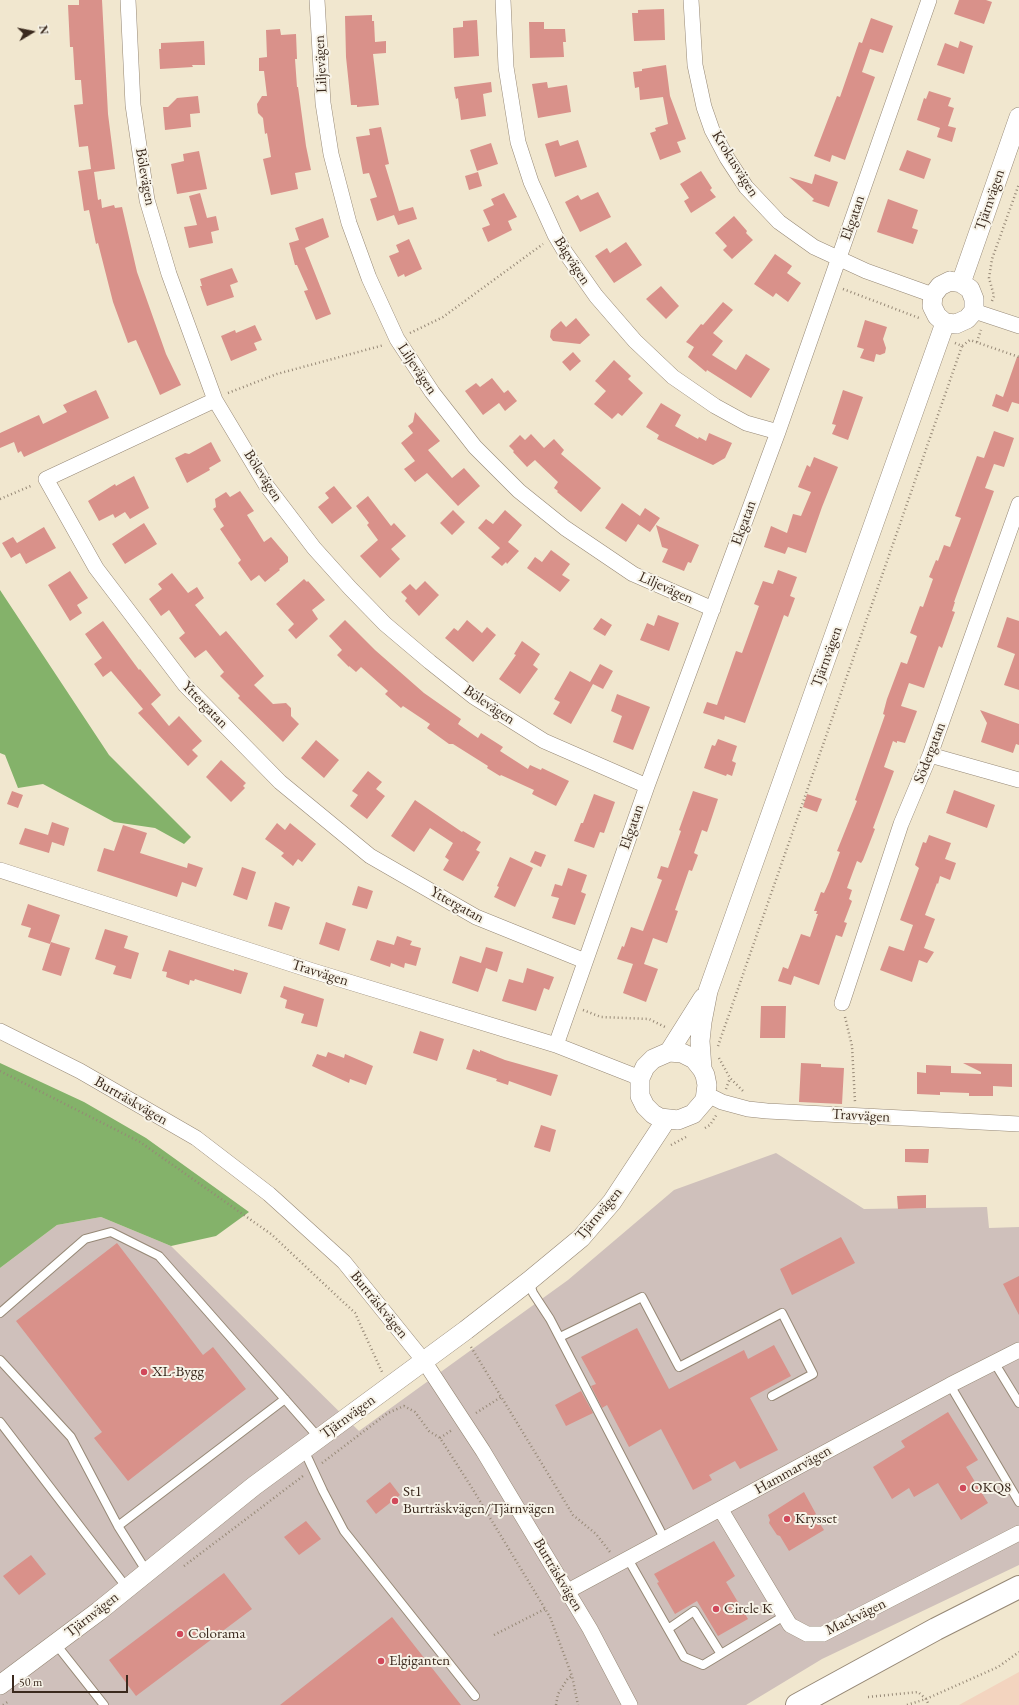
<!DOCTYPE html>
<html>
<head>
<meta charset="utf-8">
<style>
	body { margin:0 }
	#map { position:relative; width:1019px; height:1705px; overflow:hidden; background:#f1e7cf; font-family:"EB Garamond",serif }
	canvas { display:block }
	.north { position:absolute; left:12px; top:12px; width:40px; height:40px; -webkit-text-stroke:3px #f7f3e8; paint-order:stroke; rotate:80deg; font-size:11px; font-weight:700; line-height:16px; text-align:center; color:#3b2a1e }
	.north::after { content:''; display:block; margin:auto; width:14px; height:18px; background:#3b2a1e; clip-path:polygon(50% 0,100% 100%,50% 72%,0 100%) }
	.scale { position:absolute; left:12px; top:1675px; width:116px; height:18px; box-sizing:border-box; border:2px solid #3b2a1e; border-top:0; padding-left:5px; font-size:12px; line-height:14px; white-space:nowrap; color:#3b2a1e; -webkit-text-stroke:3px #f7f3e8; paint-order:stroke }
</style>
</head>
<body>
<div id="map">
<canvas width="1019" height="1705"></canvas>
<div class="north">N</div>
<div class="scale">50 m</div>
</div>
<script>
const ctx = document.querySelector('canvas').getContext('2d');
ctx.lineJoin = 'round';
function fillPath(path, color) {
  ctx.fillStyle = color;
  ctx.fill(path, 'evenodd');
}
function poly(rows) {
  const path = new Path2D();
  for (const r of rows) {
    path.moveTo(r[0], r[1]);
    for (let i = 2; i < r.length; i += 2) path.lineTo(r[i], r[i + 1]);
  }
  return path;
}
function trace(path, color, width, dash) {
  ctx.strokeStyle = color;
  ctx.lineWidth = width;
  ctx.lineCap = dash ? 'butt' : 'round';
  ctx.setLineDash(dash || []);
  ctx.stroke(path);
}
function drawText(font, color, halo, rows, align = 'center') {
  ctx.font = font + ' "EB Garamond",serif';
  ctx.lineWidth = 4;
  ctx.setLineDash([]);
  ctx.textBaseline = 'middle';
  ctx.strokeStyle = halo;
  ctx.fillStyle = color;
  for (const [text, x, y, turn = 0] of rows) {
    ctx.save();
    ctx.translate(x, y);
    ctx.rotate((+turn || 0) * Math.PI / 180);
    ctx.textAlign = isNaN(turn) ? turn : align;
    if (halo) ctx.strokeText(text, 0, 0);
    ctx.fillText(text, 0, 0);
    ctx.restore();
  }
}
const built = poly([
	[1019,1672,1019,1705,959,1705]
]);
const industrial = poly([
	[776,1153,864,1209,987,1207,989,1228,1019,1227,1019,1565,822,1659,746,1705,0,1705,0,1268,57,1225,101,1217,171,1246,359,1431,568,1280,674,1190]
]);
const forest = poly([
	[0,590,109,755,191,837,184,844,155,828,114,822,43,784,18,788,5,755,0,753],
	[0,1063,84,1102,146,1138,249,1212,216,1236,171,1246,101,1217,57,1225,0,1268]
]);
const building = poly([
	[79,0,102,0,108,114,115,169,94,172,98,200,101,199,102,208,114,205,115,208,122,207,137,272,166,354,181,385,160,395,136,340,128,343,113,302,98,243,96,244,89,210,84,211,78,171,91,169,88,146,79,147,74,105,83,104,81,80,75,80,73,47,70,47,68,5,79,5],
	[959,0,986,0,992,2,984,24,954,14],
	[664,9,665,40,634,41,632,13,638,13,638,10],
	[372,15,372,21,374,21,375,42,386,41,386,53,373,54,379,105,357,107,357,105,351,105,346,57,345,16],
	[871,18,893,26,883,53,870,49,862,72,875,77,845,160,832,155,830,162,814,156,837,96,840,97,859,42,862,43],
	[477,20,479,56,454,58,453,28,463,27,463,21],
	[529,22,544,22,544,29,565,29,566,42,563,42,564,57,530,58],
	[280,29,281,35,296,34,297,59,295,59,297,87,298,87,306,146,311,170,295,173,298,189,271,195,263,159,271,157,267,133,265,134,263,118,258,113,257,104,262,96,267,96,264,71,259,71,259,58,267,57,266,30],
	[204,41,205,65,192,65,193,67,160,69,159,49,161,49,161,43],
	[960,41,973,46,964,74,937,65,945,43,958,48],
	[666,65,670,96,686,139,677,142,681,152,660,160,650,133,656,131,655,128,668,124,663,97,640,100,639,87,635,88,633,72,642,71,642,69],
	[491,82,492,92,483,94,486,116,461,120,458,98,456,99,454,87],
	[547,82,548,88,567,85,571,112,538,118,532,84],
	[929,91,951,98,948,106,954,108,948,126,956,128,952,142,937,137,940,128,917,120,924,98,926,99],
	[198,96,200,113,190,114,191,127,165,130,163,107,168,107,177,98],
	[381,127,389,164,385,165,399,211,413,207,417,219,398,225,394,215,377,221,370,199,377,197,369,173,363,174,356,137,370,135,369,129],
	[558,140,560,146,578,140,587,167,555,177,545,144],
	[491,143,498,164,477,171,470,150],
	[907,150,931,159,924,179,899,170],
	[199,151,207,189,177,194,171,164,184,161,183,154],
	[701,171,712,188,710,190,716,197,691,213,684,201,689,198,680,184],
	[478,172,482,186,469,190,465,176],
	[815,174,838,182,829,207,812,201,814,199,789,177,812,184],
	[598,192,611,217,580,232,565,202,578,195,581,200],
	[200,193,207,218,216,216,219,230,211,232,213,243,189,248,184,227,197,225,189,196],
	[504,193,517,217,508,221,512,230,488,242,482,228,490,225,483,210,494,205,491,199],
	[888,199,918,210,912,228,918,230,913,244,877,232],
	[734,216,747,231,746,233,753,240,732,259,723,250,727,246,715,233],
	[323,218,329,237,305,248,331,314,316,320,304,291,308,290,297,265,295,265,289,243,299,240,295,228],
	[409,239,422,269,405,277,404,274,398,277,389,256,399,252,396,245],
	[626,242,642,265,614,283,595,256,607,248,610,253],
	[775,254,792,266,787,273,801,283,788,302,776,293,773,297,754,284],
	[232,268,238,282,230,285,234,297,207,306,200,286,202,286,200,279],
	[661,286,679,306,666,319,646,299],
	[723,302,733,310,713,333,723,341,712,355,736,370,746,354,770,369,751,398,707,370,706,372,688,357,694,347,686,342,701,324,703,325],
	[576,318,590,335,580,344,553,341,550,337,551,330,561,321,566,327],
	[865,320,887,327,883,339,886,348,885,353,880,355,876,354,874,362,860,358,864,349,857,347],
	[255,325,262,340,254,343,257,350,231,361,221,336,235,330,236,333],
	[573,352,581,361,570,371,562,362],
	[1017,357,1019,357,1019,404,1012,402,1008,412,992,406,996,394,1003,397],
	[614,360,631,376,628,379,643,393,622,416,618,413,612,419,594,404,606,391,595,381],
	[492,378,504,393,508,390,517,401,505,411,499,403,483,415,465,391,476,383,480,387],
	[96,390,109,418,24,457,21,451,18,453,14,442,0,448,0,433,39,415,43,424,67,412,63,405],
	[843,390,863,397,848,440,832,434,836,425,832,424],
	[661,403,681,415,675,426,698,439,699,437,706,441,709,433,732,443,725,458,713,465,657,439,659,435,646,427],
	[415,412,440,441,428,450,452,478,464,468,480,486,458,506,427,473,415,482,404,469,415,461,401,443,413,433,408,426,413,422],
	[994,431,1014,438,1004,467,994,464,985,488,994,491,954,602,955,602,952,611,955,612,942,648,939,646,924,688,909,683,901,706,917,711,905,743,897,741,897,743,893,741,884,767,894,771,873,828,875,829,863,860,861,863,857,861,847,888,852,890,849,899,852,901,844,922,847,923,842,937,836,935,819,985,794,976,791,985,778,981,783,967,788,969,801,934,810,937,818,914,816,914,817,911,814,911,821,892,824,893,829,882,840,852,837,851,857,801,855,800,885,715,883,714,887,699,901,662,907,664,917,636,910,633,920,606,923,607,933,579,929,577,936,560,938,561,944,545,950,547,961,518,955,516,977,456,984,458],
	[531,434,544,448,554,439,564,450,561,454,601,488,581,512,557,492,558,491,554,488,558,482,537,462,535,460,527,467,513,452,514,451,509,446,520,435,525,440],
	[211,442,221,461,209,468,210,470,187,483,175,458,185,453,189,454],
	[814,457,838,467,822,507,806,553,788,547,785,554,764,547,771,526,787,533,793,514,801,516,811,492,798,487,807,465,810,467],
	[134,476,149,508,130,519,125,512,115,518,113,514,99,521,88,501,115,484,116,486],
	[334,486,352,508,332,524,318,507,329,498,325,493],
	[240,491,254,511,247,515,264,542,271,537,288,557,288,562,279,569,280,570,265,582,259,575,251,581,238,563,241,560,220,529,224,526,213,509,216,507,215,499,226,492,230,497],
	[368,496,391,526,394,523,406,536,391,549,400,559,380,578,360,556,378,540,367,525,369,523,356,506],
	[622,503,640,516,645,508,660,518,650,532,638,524,626,542,605,528],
	[453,510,465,522,452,535,440,523],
	[505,510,522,525,508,542,519,551,507,564,506,562,502,566,491,557,500,548,478,528,486,519,493,524],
	[144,523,157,544,125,564,112,544],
	[656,525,699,545,691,563,688,562,684,571,662,562,668,549,662,547],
	[44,527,56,548,26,564,20,553,11,558,2,543,13,537,17,543],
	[551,550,570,564,562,575,570,580,560,592,527,568,535,557,542,562],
	[778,570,797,577,790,596,795,598,788,617,784,615,745,723,725,716,724,720,703,713,707,702,717,705,736,651,742,653,759,606,754,604,763,581,773,584],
	[70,571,88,598,77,605,82,613,70,621,48,585],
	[172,573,188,593,197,587,204,598,195,605,220,636,226,631,264,676,254,685,273,704,286,703,291,708,291,716,299,724,283,742,238,698,240,696,220,676,224,672,206,650,195,658,179,638,185,633,169,610,161,616,149,599,162,589,158,584],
	[304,579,307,582,308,581,325,600,312,610,318,619,296,639,288,630,294,624,276,604],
	[425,581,439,595,419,616,405,601,407,598,401,592,410,584,416,590],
	[658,615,679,623,669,651,640,640,647,623,654,626],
	[1007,617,1019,621,1019,690,1004,685,1015,654,997,647],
	[601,618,612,625,605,636,593,629],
	[345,620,375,650,424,693,461,719,458,724,478,738,481,733,503,747,500,751,528,769,530,765,541,770,542,768,569,781,556,806,532,794,534,790,501,775,500,776,487,768,488,766,453,744,449,744,427,728,430,724,403,706,401,708,385,694,388,691,361,667,356,672,349,666,349,667,337,655,342,650,329,636],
	[467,620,482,633,487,627,496,635,473,662,445,638,454,628,458,631],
	[103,621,139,670,140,669,161,695,151,704,169,726,179,716,202,741,192,750,198,756,188,766,138,713,143,709,111,671,103,677,94,664,102,658,85,634],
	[522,641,540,654,533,665,538,669,520,694,499,679,516,655,514,654],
	[600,664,613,671,603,689,593,684,571,724,553,714,560,702,554,699,570,671,590,682],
	[617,694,650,707,633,750,613,742,622,716,611,711],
	[980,710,1019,724,1019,745,1016,744,1013,753,981,742,987,723],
	[718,739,737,746,732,761,736,763,732,776,727,774,726,776,704,768,712,745,715,746],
	[316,740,339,760,324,778,301,758],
	[221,760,246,783,243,786,245,788,231,802,206,777],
	[368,771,382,782,376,789,385,796,367,819,350,806,358,795,352,791],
	[954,790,995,805,987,828,946,813],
	[12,791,23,795,18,808,7,804],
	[693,791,718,799,707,832,702,830,694,853,698,855,692,871,689,870,675,910,678,911,667,943,653,938,644,964,658,969,646,1002,623,993,633,964,617,959,622,946,624,947,631,927,643,931,662,880,657,878,661,866,668,868,681,831,679,830],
	[594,794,615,802,604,833,600,832,594,848,574,841,581,823,583,823],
	[807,794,822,799,817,812,803,807],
	[415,800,462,832,463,831,481,842,476,850,480,852,463,881,443,870,449,860,445,857,453,843,430,828,414,852,391,836],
	[52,822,69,828,64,846,52,842,49,853,19,844,25,828,48,835],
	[277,823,285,830,290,823,316,844,302,862,298,859,293,866,281,856,284,853,265,839],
	[123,825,147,833,140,853,187,868,188,863,203,868,196,887,182,882,177,897,97,871,104,848,114,851],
	[929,835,951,843,945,859,956,863,950,880,940,876,938,884,937,883,925,915,935,919,924,948,934,952,927,963,919,960,912,982,880,970,889,946,904,951,913,925,900,920,919,868,915,865,923,842,926,843],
	[535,851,546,855,541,867,530,862],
	[510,857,533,868,515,907,494,897,499,887,497,886],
	[242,867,256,872,247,900,233,895],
	[568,868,587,875,581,892,586,894,575,925,552,918,559,898,551,896,555,884,562,886],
	[358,886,373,891,367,909,352,905],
	[275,902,290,907,282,930,268,926],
	[28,904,60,915,50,944,28,937,31,928,21,925],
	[326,922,346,929,339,951,319,944],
	[105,929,128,936,124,948,139,953,131,979,113,974,116,966,95,959],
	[397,936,412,941,410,945,421,948,416,966,405,963,404,968,391,963,390,967,370,960,377,940,394,945],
	[51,942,70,948,61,976,42,970],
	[486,947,503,952,497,972,486,968,478,992,452,983,460,956,481,963],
	[169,950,234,971,234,969,248,973,241,994,195,979,194,981,190,980,189,985,166,977,167,972,162,971],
	[527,968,554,977,549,990,544,988,536,1011,502,1001,509,979,523,983],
	[284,986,324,999,317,1027,301,1023,304,1014,285,1008,287,1000,280,997],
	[761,1006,786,1006,785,1038,760,1038],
	[420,1031,444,1039,437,1061,413,1053],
	[473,1049,480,1052,480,1050,505,1060,558,1075,551,1096,509,1081,508,1085,496,1081,497,1079,466,1069],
	[328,1052,344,1058,345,1054,373,1066,366,1085,350,1079,349,1083,312,1066,317,1054,326,1057],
	[801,1063,821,1064,821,1067,844,1068,842,1104,799,1102],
	[963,1063,1012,1064,1012,1087,993,1086,993,1096,969,1096,969,1093,940,1092,940,1095,917,1094,917,1072,926,1073,926,1065,951,1066,951,1073,981,1074,981,1072],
	[541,1125,556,1130,550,1152,534,1147],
	[905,1149,929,1149,928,1163,905,1162],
	[926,1195,926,1208,898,1209,897,1196],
	[841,1237,855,1263,792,1295,780,1269],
	[117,1243,203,1355,213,1347,246,1389,128,1481,94,1438,102,1432,16,1321],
	[1019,1276,1019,1315,1003,1284],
	[637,1328,669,1389,744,1350,748,1359,774,1345,791,1376,750,1398,778,1450,740,1469,735,1461,709,1475,712,1480,693,1490,661,1429,629,1447,607,1405,602,1408,591,1386,596,1384,581,1357],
	[581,1391,593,1413,566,1426,555,1405],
	[948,1412,978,1460,966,1467,988,1503,961,1520,938,1483,914,1497,909,1488,892,1499,873,1467,905,1447,901,1441],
	[390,1482,400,1495,376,1514,366,1501],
	[804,1492,816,1514,814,1515,824,1530,789,1551,780,1536,777,1535,769,1523,770,1520,768,1515],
	[306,1521,321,1539,299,1555,284,1537],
	[714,1541,735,1576,726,1582,748,1619,718,1636,697,1601,675,1614,657,1583,659,1582,654,1574],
	[31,1555,46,1574,19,1595,3,1576],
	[224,1573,252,1609,136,1696,109,1660],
	[392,1617,461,1705,280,1705]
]);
const path = poly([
	[843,289,919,318],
	[992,301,994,296,989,278,992,259,1019,184],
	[410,333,443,317,543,244],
	[977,342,981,330],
	[955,343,962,346,970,340,1019,357],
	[228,393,277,374,384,345],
	[0,499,33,485],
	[583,1010,601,1017,649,1019,665,1027],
	[845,1017,852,1046,855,1102],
	[718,1046,962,346],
	[719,1058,730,1078,743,1091],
	[0,1071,140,1142,271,1234,355,1313,382,1372],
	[726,1089,730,1078],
	[705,1128,710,1125,717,1114],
	[671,1145,686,1137],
	[471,1347,573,1515,596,1534,610,1552],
	[476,1413,501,1397],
	[440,1438,452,1430],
	[322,1463,388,1413,404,1406,415,1412,429,1431,440,1438,472,1488,550,1617,572,1676,578,1705],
	[184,1566,303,1476],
	[494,1635,545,1609],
	[868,1697,918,1692,926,1699,929,1705],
	[3,1705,9,1701],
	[556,1705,558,1694,568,1678,572,1676],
	[907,1705,926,1699,998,1667,1019,1652]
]);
const service = poly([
	[529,1281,533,1293,550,1319,665,1540],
	[0,1313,85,1239,111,1232,159,1256,319,1438],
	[560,1337,642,1297,679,1367,782,1313,813,1374,772,1396],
	[0,1360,71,1437,118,1526,147,1572],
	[994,1362,1019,1403],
	[950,1385,1019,1502],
	[0,1422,127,1588],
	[304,1450,323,1491,344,1531,475,1696],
	[118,1526,285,1399],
	[628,1559,684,1657,703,1665,784,1616],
	[668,1629,694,1611,721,1654],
	[55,1643,104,1705]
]);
const minor = poly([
	[128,0,133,105,147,200,169,274,215,400,266,485,314,548,350,588,385,624,430,662,474,697,544,741,647,786],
	[317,0,323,103,331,154,349,223,369,278,397,339,432,392,475,447,519,491,565,528,633,574,713,609],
	[503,0,506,67,518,142,531,182,555,235,565,252,596,296,635,341,673,377,715,406,746,423,778,432],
	[691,0,695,65,704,107,712,130,727,158,746,187,779,222,814,247,866,271,933,295],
	[974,311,1019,326],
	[215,400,46,479,96,568,185,685,280,782,370,856,476,917,585,961],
	[930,755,1019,780],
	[0,870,313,971,556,1045,640,1078],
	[842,1003,901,824,930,755,1019,504],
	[0,1031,80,1071,196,1138,269,1194,344,1262,424,1361,483,1451,590,1629,630,1705],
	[556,1045,647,786,778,432,929,0],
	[706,1094,722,1102,748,1109,767,1111,1019,1124],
	[721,1510,790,1625,807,1634,823,1634,1019,1533],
	[568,1591,950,1385,1019,1350]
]);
const tertiary = poly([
	[950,281,961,283,970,289,974,299,974,311,967,319,956,324,945,323,937,316,932,306,933,295,940,286,950,281],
	[961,283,1019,117],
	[669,1052,703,998],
	[702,1069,694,1059,682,1053,669,1052,653,1059,645,1067,640,1078,640,1096,645,1106,653,1114,660,1118,678,1120,693,1114,705,1100,707,1085,705,1075,702,1069,700,1041,702,1022,708,991,945,323],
	[0,1685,99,1611,254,1486,466,1330,529,1281,581,1238,612,1202,666,1120]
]);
const trunk = poly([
	[797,1705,936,1629,1019,1587]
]);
const markers = [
	[144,1372,4,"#d1495b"],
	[963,1488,4,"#d1495b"],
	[395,1501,4,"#d1495b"],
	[787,1519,4,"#d1495b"],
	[716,1609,4,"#d1495b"],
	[180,1634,4,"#d1495b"],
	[381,1661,4,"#d1495b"]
];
const streetNames = [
	["Liljevägen",321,64,-93],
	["Krokusvägen",735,164,58],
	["Bölevägen",145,177,80],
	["Tjärnvägen",990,200,-71],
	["Ekgatan",853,218,-71],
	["Bågvägen",572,261,57],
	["Liljevägen",417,369,56],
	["Bölevägen",263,476,57],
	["Ekgatan",744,523,-70],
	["Liljevägen",666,588,24],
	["Tjärnvägen",827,657,-70],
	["Yttergatan",205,705,46],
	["Bölevägen",489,705,34],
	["Södergatan",930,753,-69],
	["Ekgatan",632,827,-71],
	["Yttergatan",457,905,29],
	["Travvägen",320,973,17],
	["Burträskvägen",131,1101,30],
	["Travvägen",861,1116,3],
	["Tjärnvägen",599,1214,-50],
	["Burträskvägen",379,1305,51],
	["Tjärnvägen",348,1417,-36],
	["Hammarvägen",793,1470,-29],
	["Burträskvägen",558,1575,59],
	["Tjärnvägen",92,1615,-38],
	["Mackvägen",856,1617,-26]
];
const poiNames = [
	["XL-Bygg",152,1372],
	["OKQ8",971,1488],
	["St1",403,1492],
	["Burträskvägen/Tjärnvägen",403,1509],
	["Krysset",795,1519],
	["Circle K",724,1609],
	["Colorama",188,1634],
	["Elgiganten",389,1661]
];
fillPath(built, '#f3d4bf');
fillPath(industrial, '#cfc0bb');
fillPath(forest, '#84b26a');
fillPath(building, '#d9918a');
trace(service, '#968876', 10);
trace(minor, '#968876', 16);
trace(tertiary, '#968876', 20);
trace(trunk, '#968876', 24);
trace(path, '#968876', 2.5, [1, 3]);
trace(service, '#fff', 8);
trace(minor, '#fff', 15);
trace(tertiary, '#fff', 19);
trace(trunk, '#fff', 22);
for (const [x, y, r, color] of markers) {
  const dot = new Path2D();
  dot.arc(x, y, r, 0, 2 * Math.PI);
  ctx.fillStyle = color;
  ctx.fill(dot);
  trace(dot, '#f7f3e8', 1.5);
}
drawText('15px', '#3b2a1e', '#f7f3e8', streetNames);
drawText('15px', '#3b2a1e', '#f7f3e8', poiNames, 'left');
</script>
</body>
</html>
